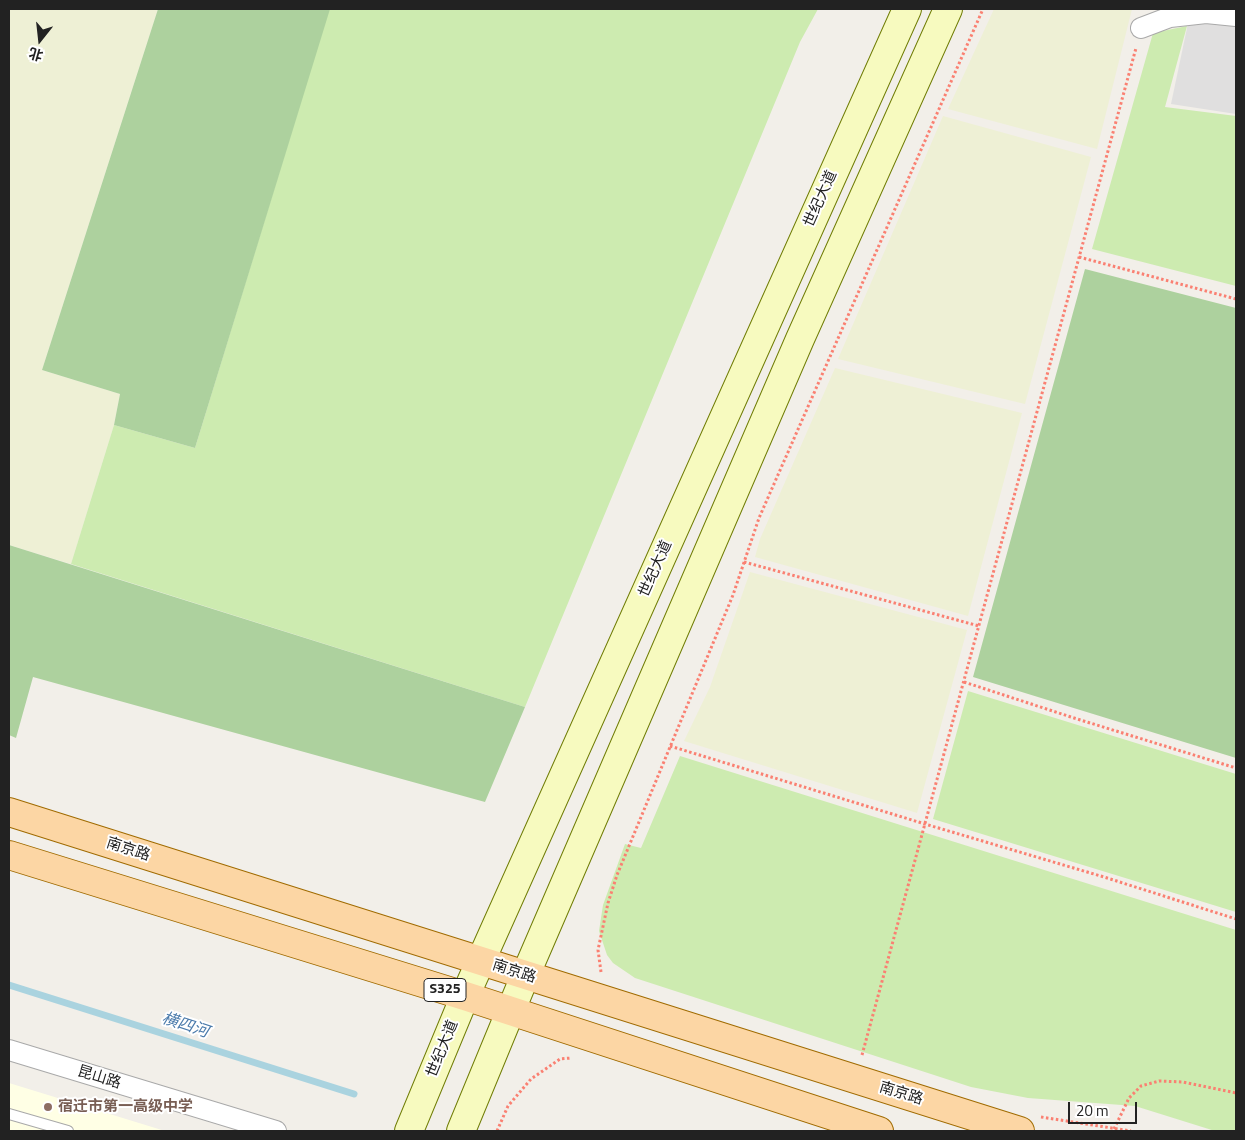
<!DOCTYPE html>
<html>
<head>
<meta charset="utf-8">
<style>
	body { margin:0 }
	#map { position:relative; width:1245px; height:1140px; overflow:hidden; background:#f2efe9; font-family:"Titillium Web","Noto Sans SC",sans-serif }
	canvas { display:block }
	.frame { position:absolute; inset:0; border:10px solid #222; pointer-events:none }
	.north { position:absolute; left:15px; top:15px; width:50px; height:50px; -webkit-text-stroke:4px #fff; paint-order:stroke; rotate:196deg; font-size:14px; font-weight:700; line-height:20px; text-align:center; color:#222 }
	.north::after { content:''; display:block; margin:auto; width:18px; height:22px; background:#222; clip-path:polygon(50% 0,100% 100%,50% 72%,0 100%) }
	.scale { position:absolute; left:1068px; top:1102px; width:69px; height:22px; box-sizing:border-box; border:2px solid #222; border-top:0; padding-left:6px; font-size:15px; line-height:18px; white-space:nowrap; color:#222; -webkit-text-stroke:4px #fff; paint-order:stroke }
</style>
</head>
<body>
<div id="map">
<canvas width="1245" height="1140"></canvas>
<div class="frame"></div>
<div class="north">北</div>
<div class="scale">20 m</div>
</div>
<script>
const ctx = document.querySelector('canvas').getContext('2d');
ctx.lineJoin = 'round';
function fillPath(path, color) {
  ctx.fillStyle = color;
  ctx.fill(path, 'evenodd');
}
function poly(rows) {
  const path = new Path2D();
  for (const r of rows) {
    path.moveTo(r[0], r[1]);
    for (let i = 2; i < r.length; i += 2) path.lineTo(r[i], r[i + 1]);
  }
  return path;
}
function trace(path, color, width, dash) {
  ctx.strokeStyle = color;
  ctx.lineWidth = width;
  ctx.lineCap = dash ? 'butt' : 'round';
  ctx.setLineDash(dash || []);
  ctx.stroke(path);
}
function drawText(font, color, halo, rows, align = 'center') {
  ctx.font = font + ' "Titillium Web","Noto Sans SC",sans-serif';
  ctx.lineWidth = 4;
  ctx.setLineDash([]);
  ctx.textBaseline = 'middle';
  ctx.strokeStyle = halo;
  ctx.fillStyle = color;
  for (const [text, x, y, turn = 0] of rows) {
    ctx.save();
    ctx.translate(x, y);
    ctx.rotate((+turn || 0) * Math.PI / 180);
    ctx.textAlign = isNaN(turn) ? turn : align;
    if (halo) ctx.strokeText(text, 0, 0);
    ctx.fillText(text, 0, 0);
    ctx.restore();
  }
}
const residential = poly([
	[1191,9,1236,9,1236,114,1171,104]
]);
const education = poly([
	[9,1083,165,1131,9,1131]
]);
const farmland = poly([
	[9,9,158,9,42,370,120,394,114,425,71,564,9,545],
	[994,9,1132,9,1097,149,948,109],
	[943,116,1091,157,1025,404,838,359],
	[835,368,1022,413,968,616,755,557,760,539],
	[750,572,967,630,917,813,684,741,710,687]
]);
const grass = poly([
	[329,9,818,9,800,42,525,707,71,564,114,425,195,448],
	[1187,26,1165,107,1236,116,1236,286,1092,249,1153,33],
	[968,691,1236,774,1236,912,933,819],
	[680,756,1236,930,1236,1131,1215,1131,1135,1106,1028,1098,971,1087,635,978,613,963,607,955,599,931,603,905,625,844,641,848]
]);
const forest = poly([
	[158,9,330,9,195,448,114,425,120,394,42,370],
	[1085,269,1236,308,1236,758,973,677],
	[9,545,525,707,485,802,33,677,16,738,9,735]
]);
const stream = poly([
	[9,985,354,1094]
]);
const path = poly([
	[1079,257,1236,299],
	[744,562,979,626],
	[964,682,1074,718,1236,768],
	[670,746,925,824,1104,877,1236,919],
	[601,972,598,950,608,903,617,875,733,595,759,518,983,9],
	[862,1055,1136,48],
	[1041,1117,1131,1131],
	[1114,1129,1129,1098,1141,1086,1159,1081,1183,1082,1236,1093],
	[497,1131,508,1106,531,1079,560,1059,571,1058]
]);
const lane = poly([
	[9,1114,68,1131]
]);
const street = poly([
	[1141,28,1170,17,1206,13,1236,16],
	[9,1050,276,1131]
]);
const secondary = poly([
	[409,1131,465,996,907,9],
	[461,1131,525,976,800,339,948,9]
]);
const primary = poly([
	[9,812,1020,1131],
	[9,855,465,996,879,1131]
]);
const markers = [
	[48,1107,5,"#8d6e63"]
];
const shields = [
	[445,990,42]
];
const shieldNames = [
	["S325",445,990]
];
const streetNames = [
	["世纪大道",821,199,-66],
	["世纪大道",656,569,-66],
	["南京路",128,850,18],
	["南京路",514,972,18],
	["世纪大道",443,1049,-68],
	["昆山路",99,1078,17],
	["南京路",901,1094,17]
];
const educationNames = [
	["宿迁市第一高级中学",58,1107]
];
const waterNames = [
	["横四河",185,1026,18]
];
fillPath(residential, '#e0dfdf');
fillPath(education, '#ffffe5');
fillPath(farmland, '#eef0d5');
fillPath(grass, '#cdebb0');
fillPath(forest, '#add19e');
trace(stream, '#aad3df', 7);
trace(lane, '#a9a9a9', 12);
trace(street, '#a9a9a9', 22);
trace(secondary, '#707d05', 30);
trace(primary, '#a06b00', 30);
trace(path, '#fa8072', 3, [2.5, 2.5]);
trace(lane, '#fff', 10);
trace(street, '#fff', 20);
trace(secondary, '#f7fabf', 28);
trace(primary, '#fcd6a4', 28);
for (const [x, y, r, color] of markers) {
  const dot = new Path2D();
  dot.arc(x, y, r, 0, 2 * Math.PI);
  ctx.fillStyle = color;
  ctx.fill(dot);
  trace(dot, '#fff', 2);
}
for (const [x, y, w] of shields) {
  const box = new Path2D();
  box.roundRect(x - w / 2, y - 11.5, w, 23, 4);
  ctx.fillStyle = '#fff';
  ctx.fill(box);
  trace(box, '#222', 1);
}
drawText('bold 14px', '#222', null, shieldNames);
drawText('15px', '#222', '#fff', streetNames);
drawText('bold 15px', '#785e54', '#fff', educationNames, 'left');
drawText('italic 16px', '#4a7aab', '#fff', waterNames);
</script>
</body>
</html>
